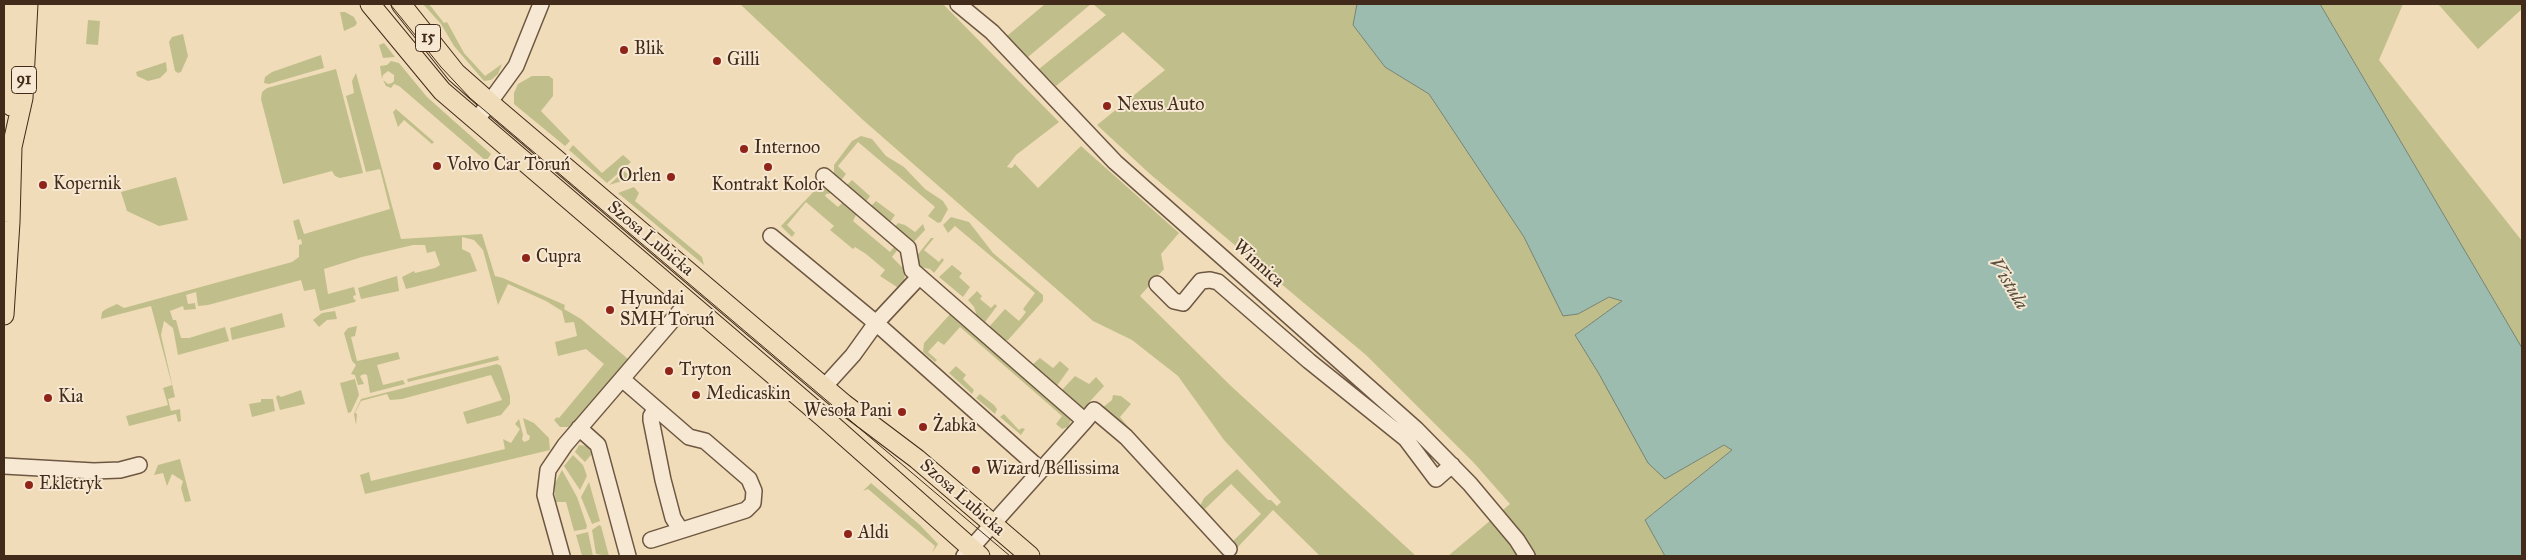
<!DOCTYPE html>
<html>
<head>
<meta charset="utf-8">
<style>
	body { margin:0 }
	#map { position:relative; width:2526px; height:560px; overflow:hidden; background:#f1dcb9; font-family:"IM FELL Great Primer",serif }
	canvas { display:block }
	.frame { position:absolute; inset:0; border:5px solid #422b1a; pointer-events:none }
</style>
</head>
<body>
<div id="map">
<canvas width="2526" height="560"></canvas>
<div class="frame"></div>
</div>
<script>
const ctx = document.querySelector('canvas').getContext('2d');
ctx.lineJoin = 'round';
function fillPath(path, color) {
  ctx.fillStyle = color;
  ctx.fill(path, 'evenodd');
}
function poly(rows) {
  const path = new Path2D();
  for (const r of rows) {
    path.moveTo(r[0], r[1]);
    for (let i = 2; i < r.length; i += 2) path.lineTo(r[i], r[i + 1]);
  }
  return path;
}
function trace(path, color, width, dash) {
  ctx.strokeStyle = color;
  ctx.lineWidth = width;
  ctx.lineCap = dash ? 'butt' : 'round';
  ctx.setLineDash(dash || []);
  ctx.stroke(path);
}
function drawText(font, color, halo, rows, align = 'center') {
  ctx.font = font + ' "IM FELL Great Primer",serif';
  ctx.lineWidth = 4;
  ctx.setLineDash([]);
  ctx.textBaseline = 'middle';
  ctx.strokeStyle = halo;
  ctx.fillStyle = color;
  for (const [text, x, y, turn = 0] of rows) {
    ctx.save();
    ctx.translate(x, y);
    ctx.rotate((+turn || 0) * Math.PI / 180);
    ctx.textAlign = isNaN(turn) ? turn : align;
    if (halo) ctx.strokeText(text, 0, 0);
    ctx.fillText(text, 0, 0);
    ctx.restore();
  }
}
const green = poly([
	[423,4,429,4,444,23,447,22,464,53,485,76,502,64,498,74,491,80,484,81,454,46,441,24],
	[740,4,943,4,1059,122,1016,155,1007,167,1012,168,1015,164,1038,188,1081,146,1179,233,1161,254,1164,269,1140,296,1231,386,1416,556,1320,556,1273,510,1236,549,1231,543,1261,514,1231,484,1205,509,1215,521,1211,523,1198,510,1204,498,1237,469,1268,500,1271,500,1277,506,1281,502,1224,440,1178,376,1132,340,1093,321,863,120],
	[1045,4,1091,4,1028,57,1007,36],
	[1093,4,1357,4,1353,25,1385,67,1429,94,1524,237,1563,315,1578,314,1609,297,1622,301,1575,335,1665,479,1724,445,1732,450,1645,520,1665,556,1448,556,1510,504,1474,463,1366,355,1150,174,1097,125,1165,70,1123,32,1056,86,1039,69,1106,15],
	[2320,4,2403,4,2379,60,2522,241,2522,348],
	[2438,4,2522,4,2522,9,2478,49],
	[340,12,345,12,354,17,357,23,355,26,344,31],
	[88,20,100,21,98,45,86,44],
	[183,34,188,56,181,72,178,73,175,71,169,42,172,37],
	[388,41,392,42,590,229,433,96],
	[384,43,395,57,383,58,379,45],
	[321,55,324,68,269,84,264,83,265,77,272,72],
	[391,61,399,63,427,97,491,154,486,161,399,86,394,84,391,88,386,86,383,80,388,84,392,83,394,81,394,75,388,71,383,75,382,79,380,66,387,65],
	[166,62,167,71,160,78,148,81,137,76,136,72],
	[336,69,363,173,340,178,335,176,332,171,283,184,261,99,262,92,267,88],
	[356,73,401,239,482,234,495,276,503,278,565,305,564,309,581,319,628,359,569,427,560,427,554,420,557,417,559,418,604,364,586,349,558,356,555,342,577,336,574,322,565,323,562,311,546,301,508,284,498,305,483,250,474,240,462,237,462,249,470,253,477,271,406,289,402,277,414,271,415,273,435,268,440,265,435,251,427,253,425,245,413,245,362,257,324,269,328,294,354,287,356,295,353,296,354,300,356,299,355,302,320,311,315,289,304,291,301,280,208,305,198,306,196,292,186,295,188,304,195,303,196,309,184,310,183,306,170,311,173,320,176,320,181,338,189,338,225,327,229,341,178,355,173,328,164,321,161,335,175,397,168,399,171,411,180,409,181,421,178,422,176,414,129,426,126,416,168,405,163,388,172,385,151,306,101,319,102,312,106,309,117,304,124,308,292,262,299,257,299,245,302,244,301,239,298,240,293,221,299,219,304,234,390,209,380,169,366,172,346,96,354,93,352,81],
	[532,76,549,76,553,79,553,96,541,111,570,141,565,146,514,104,514,93,518,84],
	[396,109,434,142,432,144,404,120,398,127,393,112],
	[861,136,872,139,886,156,904,167,925,189,943,201,948,209,941,222,938,223,928,216,935,207,858,142,838,166,846,174,839,183,834,176,834,165,852,141],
	[573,145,602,173,623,155,631,162,607,183,569,150],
	[624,171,632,178,609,185],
	[176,177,188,220,159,226,127,211,121,192],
	[852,180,870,196,864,205,844,188],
	[634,187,639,193,635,201,702,257,704,265,618,193],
	[818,187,826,187,834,193,826,194,825,196,838,207,844,201,857,213,853,221,890,252,894,247,899,248,892,257,904,269,905,275,903,286,900,289,880,276,885,270,866,254,855,247,853,249,830,230,834,226,806,202,787,225,795,233,792,237,781,226],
	[876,201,895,215,888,225,868,209],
	[951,217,969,222,993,253,1043,295,1043,301,1008,340,1001,341,989,331,989,327,1005,309,1019,321,1026,312,1023,309,1035,293,955,226,948,233,943,225],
	[898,223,905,225,915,232,923,224,925,230,913,243,893,229],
	[931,238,934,238,924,250,939,262,942,258,944,260,934,273,930,269,916,266,915,258],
	[952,265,962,273,959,277,970,287,963,297,939,277],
	[397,276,399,291,361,299,358,288],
	[977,291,982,296,980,299,991,308,995,304,997,306,985,322,977,316,974,307,968,300],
	[335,311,337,319,327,320,319,327,313,320,322,313],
	[282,313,285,327,232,340,230,328],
	[951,313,1072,418,1068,427,1062,429,1056,424,1062,416,960,327,944,345,938,341,928,352,937,360,935,362,923,352,924,343],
	[357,326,355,336,351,337,357,361,398,352,400,359,377,365,383,385,403,380,405,384,370,393,367,375,364,374,360,376,364,384,358,385,355,375,351,374,356,365,352,361,344,333,348,328],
	[498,356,499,360,408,382,407,379],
	[1040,358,1053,368,1060,361,1069,369,1056,387,1031,366],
	[497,364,501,366,510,396,510,404,501,415,467,424,463,412,502,400,491,375,402,399,390,400,387,394,361,401,355,413,357,414,356,425,354,414,361,399],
	[956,366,966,375,963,379,974,390,972,394,949,373],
	[1075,376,1089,384,1096,377,1104,386,1082,410,1060,392],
	[355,379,359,395,351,412,348,413,340,383],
	[301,390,305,404,280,410,276,397,278,395,281,397],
	[980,394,994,405,997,409,995,414,976,398],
	[1113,395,1121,396,1131,404,1120,417,1130,429,1125,432,1102,408,1112,400],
	[261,399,273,399,275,411,252,417,249,404,261,402],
	[1004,414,1019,430,1022,428,1025,429,1021,435,1000,417],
	[523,418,534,423,549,438,550,450,365,494,360,475,369,472,371,481,505,449,503,439,511,443,520,429,515,424,519,419,523,435,522,439,524,442,529,440,530,436,527,434],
	[579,445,587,446,591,452,591,455,585,462,575,452],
	[573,455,583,465,587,476,580,490,564,466],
	[180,459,191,501,185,502,181,488,183,481,172,474,167,486,163,473,154,475,158,465],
	[562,470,577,497,587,526,586,529,574,531,566,502,556,502,554,485],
	[589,482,600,521,592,524,581,497],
	[871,483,920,525,938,544,932,553,935,546,868,489,863,491],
	[599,525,601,526,609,556,596,554,592,530],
	[588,532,593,556,582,556,576,535]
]);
const water = poly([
	[1357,4,2320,4,2522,348,2522,556,1665,556,1645,520,1732,450,1724,445,1665,479,1648,463,1599,374,1575,335,1622,301,1609,297,1578,314,1563,316,1524,237,1429,94,1385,67,1353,25,1357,4]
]);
const minor = poly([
	[958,4,992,32,1115,162,1416,429,1470,484,1517,540,1527,556],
	[476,121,516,66,541,4],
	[824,176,908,248,912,270,1085,421,964,556],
	[771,236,876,323,919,277],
	[1157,284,1174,301,1183,303,1201,281,1210,280,1218,282,1309,361,1406,439,1436,479,1452,465],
	[622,379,689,437,705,441,749,479,754,491,753,503,746,510,651,540],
	[824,387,853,355,876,323,1041,470],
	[656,409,651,416,651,420,663,480,673,518,680,529],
	[1085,421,1094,410,1126,437,1229,549],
	[579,428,598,445,628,556],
	[4,466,94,471,120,470,139,465],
	[562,556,545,495,548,470,565,445,688,302]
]);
const major = poly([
	[10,4,11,106],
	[370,4,442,91,823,417,980,556],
	[401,4,456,73,498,110,844,404,917,459,1030,556],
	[4,315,10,222,12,147,23,98,28,4]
]);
const tram = poly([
	[390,4,441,67,470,98,1010,556]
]);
const markers = [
	[624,50,5,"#8f2418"],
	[717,61,5,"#8f2418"],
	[1107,106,5,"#8f2418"],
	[744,149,5,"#8f2418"],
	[437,166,5,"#8f2418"],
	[768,167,5,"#8f2418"],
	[671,177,5,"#8f2418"],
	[43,185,5,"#8f2418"],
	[526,258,5,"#8f2418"],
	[610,310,5,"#8f2418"],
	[669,371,5,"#8f2418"],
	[696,395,5,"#8f2418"],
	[48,398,5,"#8f2418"],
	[902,412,5,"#8f2418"],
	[923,427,5,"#8f2418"],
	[976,470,5,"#8f2418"],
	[29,485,5,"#8f2418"],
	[848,534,5,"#8f2418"]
];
const shields = [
	[428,38,25],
	[24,80,25]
];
const shieldNames = [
	["15",428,38],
	["91",24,80]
];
const poiNames = [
	["Blik",634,50],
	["Gilli",727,61],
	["Nexus Auto",1117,106],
	["Internoo",754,149],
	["Volvo Car Toruń",447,166],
	["Orlen",661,177,"right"],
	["Kopernik",53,185],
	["Kontrakt Kolor",768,186,"center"],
	["Cupra",536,258],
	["Hyundai",620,300],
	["SMH Toruń",620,321],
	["Tryton",679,371],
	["Medicaskin",706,395],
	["Kia",58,398],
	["Wesoła Pani",892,412,"right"],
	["Żabka",933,427],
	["Wizard/Bellissima",986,470],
	["Ekletryk",39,485],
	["Aldi",858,534]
];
const streetNames = [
	["Szosa Lubicka",650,239,40],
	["Winnica",1258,264,42],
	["Szosa Lubicka",962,498,41]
];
const waterNames = [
	["Vistula",2008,284,59]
];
fillPath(green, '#c0bf8b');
fillPath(water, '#9bbcaf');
trace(water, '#778273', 1);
trace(minor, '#6e5742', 18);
trace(major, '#422b1a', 21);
trace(minor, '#f6e8d2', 15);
trace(major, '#f1dcb9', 19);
trace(tram, '#422b1a', 1);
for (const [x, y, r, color] of markers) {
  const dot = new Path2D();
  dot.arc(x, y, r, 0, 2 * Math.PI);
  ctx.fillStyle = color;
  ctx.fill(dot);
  trace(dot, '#f6e8d2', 2);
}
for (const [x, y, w] of shields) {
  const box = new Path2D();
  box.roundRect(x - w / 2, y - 13.5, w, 27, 4);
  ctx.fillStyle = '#f6e8d2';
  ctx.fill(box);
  trace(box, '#422b1a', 1);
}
drawText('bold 16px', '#422b1a', null, shieldNames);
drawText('18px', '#422b1a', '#f6e8d2', poiNames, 'left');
drawText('18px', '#422b1a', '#f6e8d2', streetNames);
drawText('italic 19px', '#584f3f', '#f6e8d2', waterNames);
</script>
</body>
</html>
